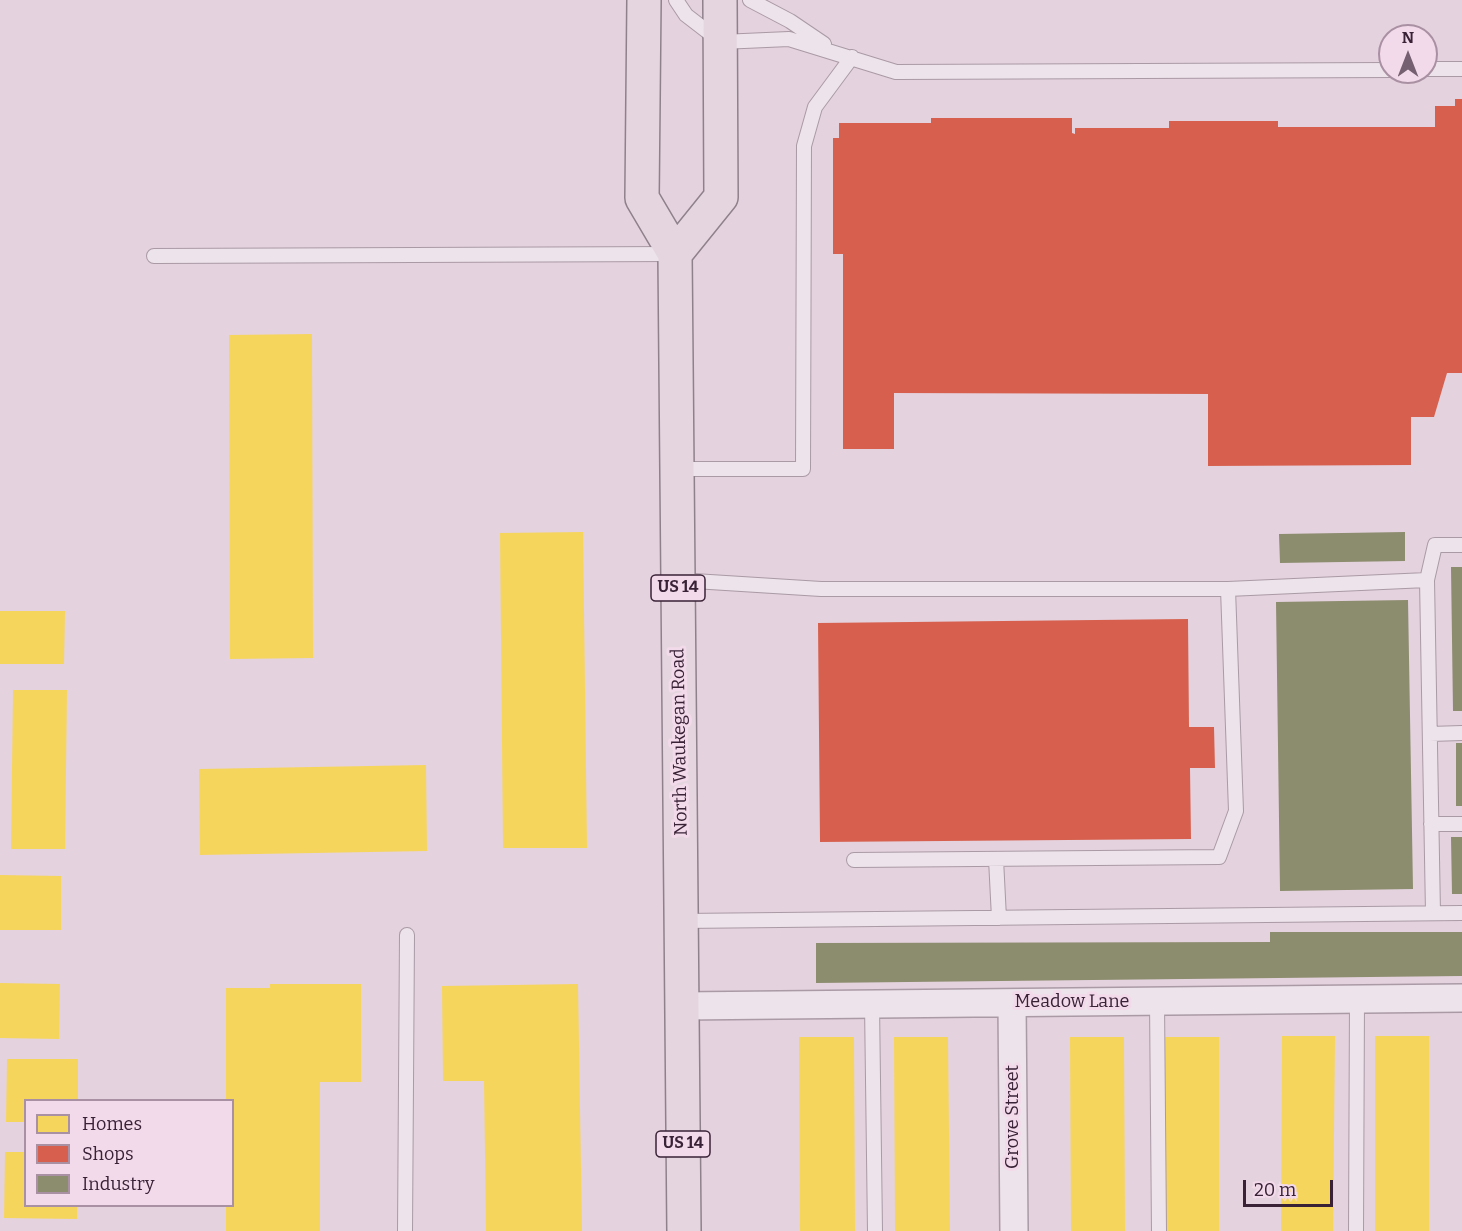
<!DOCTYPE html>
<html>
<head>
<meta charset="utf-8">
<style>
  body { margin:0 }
  #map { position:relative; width:1462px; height:1231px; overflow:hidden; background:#e4d2de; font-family:Bitter,serif }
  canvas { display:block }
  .legend { position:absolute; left:24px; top:1099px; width:210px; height:108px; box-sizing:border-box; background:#f3daea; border:2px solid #a990a2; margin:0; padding:8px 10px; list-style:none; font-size:18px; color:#392236 }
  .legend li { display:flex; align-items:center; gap:12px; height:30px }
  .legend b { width:30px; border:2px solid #a990a2 }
  .north { position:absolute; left:1378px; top:24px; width:60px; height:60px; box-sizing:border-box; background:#f3daea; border:2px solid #a990a2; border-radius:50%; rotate:0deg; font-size:16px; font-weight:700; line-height:24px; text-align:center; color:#392236 }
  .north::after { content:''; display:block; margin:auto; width:21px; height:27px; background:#756071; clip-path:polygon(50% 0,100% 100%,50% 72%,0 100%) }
  .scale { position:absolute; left:1243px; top:1180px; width:90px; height:27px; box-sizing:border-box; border:3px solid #392236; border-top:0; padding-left:8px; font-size:18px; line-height:21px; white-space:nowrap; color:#392236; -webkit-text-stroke:4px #f3daea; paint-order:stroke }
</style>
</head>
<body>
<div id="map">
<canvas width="1462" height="1231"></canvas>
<ul class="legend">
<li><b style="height:16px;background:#f6d55c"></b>Homes</li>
<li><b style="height:16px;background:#d6604d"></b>Shops</li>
<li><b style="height:16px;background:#8c8c6e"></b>Industry</li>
</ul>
<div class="north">N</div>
<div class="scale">20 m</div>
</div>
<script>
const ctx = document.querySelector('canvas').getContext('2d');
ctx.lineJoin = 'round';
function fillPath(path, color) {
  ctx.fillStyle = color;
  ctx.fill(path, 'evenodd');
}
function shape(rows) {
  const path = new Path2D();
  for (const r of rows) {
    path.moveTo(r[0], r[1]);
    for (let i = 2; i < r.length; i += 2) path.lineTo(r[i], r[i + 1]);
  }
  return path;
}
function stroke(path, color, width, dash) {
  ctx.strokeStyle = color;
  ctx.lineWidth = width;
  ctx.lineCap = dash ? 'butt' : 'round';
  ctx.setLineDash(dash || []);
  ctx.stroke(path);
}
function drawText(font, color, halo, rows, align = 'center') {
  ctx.font = font + ' Bitter,serif';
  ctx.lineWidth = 6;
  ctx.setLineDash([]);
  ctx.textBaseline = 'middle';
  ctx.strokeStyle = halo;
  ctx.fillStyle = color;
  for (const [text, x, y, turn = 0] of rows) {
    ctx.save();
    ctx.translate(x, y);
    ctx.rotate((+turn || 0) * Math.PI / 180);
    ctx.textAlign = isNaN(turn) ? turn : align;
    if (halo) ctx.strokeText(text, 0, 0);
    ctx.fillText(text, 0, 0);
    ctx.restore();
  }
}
const homes = shape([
  [312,334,313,658,230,659,229,335],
  [583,532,587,848,503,848,500,533],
  [0,611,65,611,64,664,0,664],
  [13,690,67,690,65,849,11,849],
  [426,765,427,851,200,855,199,769],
  [0,875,61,876,61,930,0,930],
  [0,983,60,984,59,1039,0,1038],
  [270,984,361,984,361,1082,320,1082,320,1231,226,1231,226,1206,232,1206,232,1100,226,1100,226,988,270,988],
  [578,984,582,1231,486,1231,484,1081,443,1081,442,986],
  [1282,1036,1335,1036,1333,1231,1281,1231],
  [1375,1036,1429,1036,1429,1231,1375,1231],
  [799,1037,854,1037,855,1231,800,1231],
  [894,1037,948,1037,950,1231,895,1231],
  [1070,1037,1124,1037,1125,1231,1071,1231],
  [1165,1037,1219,1037,1219,1231,1165,1231],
  [7,1059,78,1059,78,1100,26,1100,26,1122,6,1122],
  [5,1152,26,1152,26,1206,77,1206,77,1219,4,1218]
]);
const shops = shape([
  [1455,99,1462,99,1462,373,1447,373,1434,417,1411,417,1411,465,1208,466,1208,394,894,393,894,449,843,449,843,254,833,254,833,138,839,138,839,123,931,123,931,118,1072,118,1072,133,1075,134,1075,128,1169,128,1169,121,1278,121,1278,127,1435,127,1435,106,1455,106],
  [1188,619,1189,727,1214,727,1215,768,1190,768,1191,839,820,842,818,623]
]);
const industry = shape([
  [1405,532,1405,561,1280,563,1279,534],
  [1451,567,1462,567,1462,711,1453,711],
  [1408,600,1413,889,1280,891,1276,602],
  [1456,743,1462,743,1462,806,1456,806],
  [1451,837,1462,837,1462,894,1452,894],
  [1270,932,1462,932,1462,976,816,983,816,943,1270,942]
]);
const service = shape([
  [676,0,686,15,721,42,789,39,896,72,1390,70],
  [750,0,790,21,824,44],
  [1426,69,1462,69],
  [154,256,674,254],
  [678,469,803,469,804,146,815,107,852,57],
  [678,580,821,589,1228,589,1236,811,1219,857,854,860],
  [1228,589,1427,580],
  [1430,734,1462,733],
  [1431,824,1462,824],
  [996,859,999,918],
  [1433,913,1427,580,1435,545,1462,545],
  [682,921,1462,913],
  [1157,1002,1159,1231],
  [872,1004,875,1231],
  [405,1231,407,935],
  [1356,1231,1357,1000]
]);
const minor = shape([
  [1012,1003,1014,1231],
  [682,1006,1462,998]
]);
const primary = shape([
  [644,0,642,198,675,254,684,1231],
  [675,254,721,197,720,0]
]);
const shields = [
  [678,588,54],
  [683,1144,54]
];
const shieldNames = [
  ["US 14",678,588],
  ["US 14",683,1144]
];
const streetNames = [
  ["North Waukegan Road",680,742,-91],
  ["Meadow Lane",1072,1002],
  ["Grove Street",1013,1117,-90]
];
fillPath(homes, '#f6d55c');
fillPath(shops, '#d6604d');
fillPath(industry, '#8c8c6e');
stroke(service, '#aa9aa6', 16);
stroke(minor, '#aa9aa6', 30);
stroke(primary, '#8f818c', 36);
stroke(service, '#ede3ea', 14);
stroke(minor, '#ede3ea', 27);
stroke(primary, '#e4d5df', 33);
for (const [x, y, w] of shields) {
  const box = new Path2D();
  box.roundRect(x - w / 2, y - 13, w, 26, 4.5);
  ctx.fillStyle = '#f3daea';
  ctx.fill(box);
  stroke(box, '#392236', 1.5);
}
drawText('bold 16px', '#392236', null, shieldNames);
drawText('18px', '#392236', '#f3daea', streetNames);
</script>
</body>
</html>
